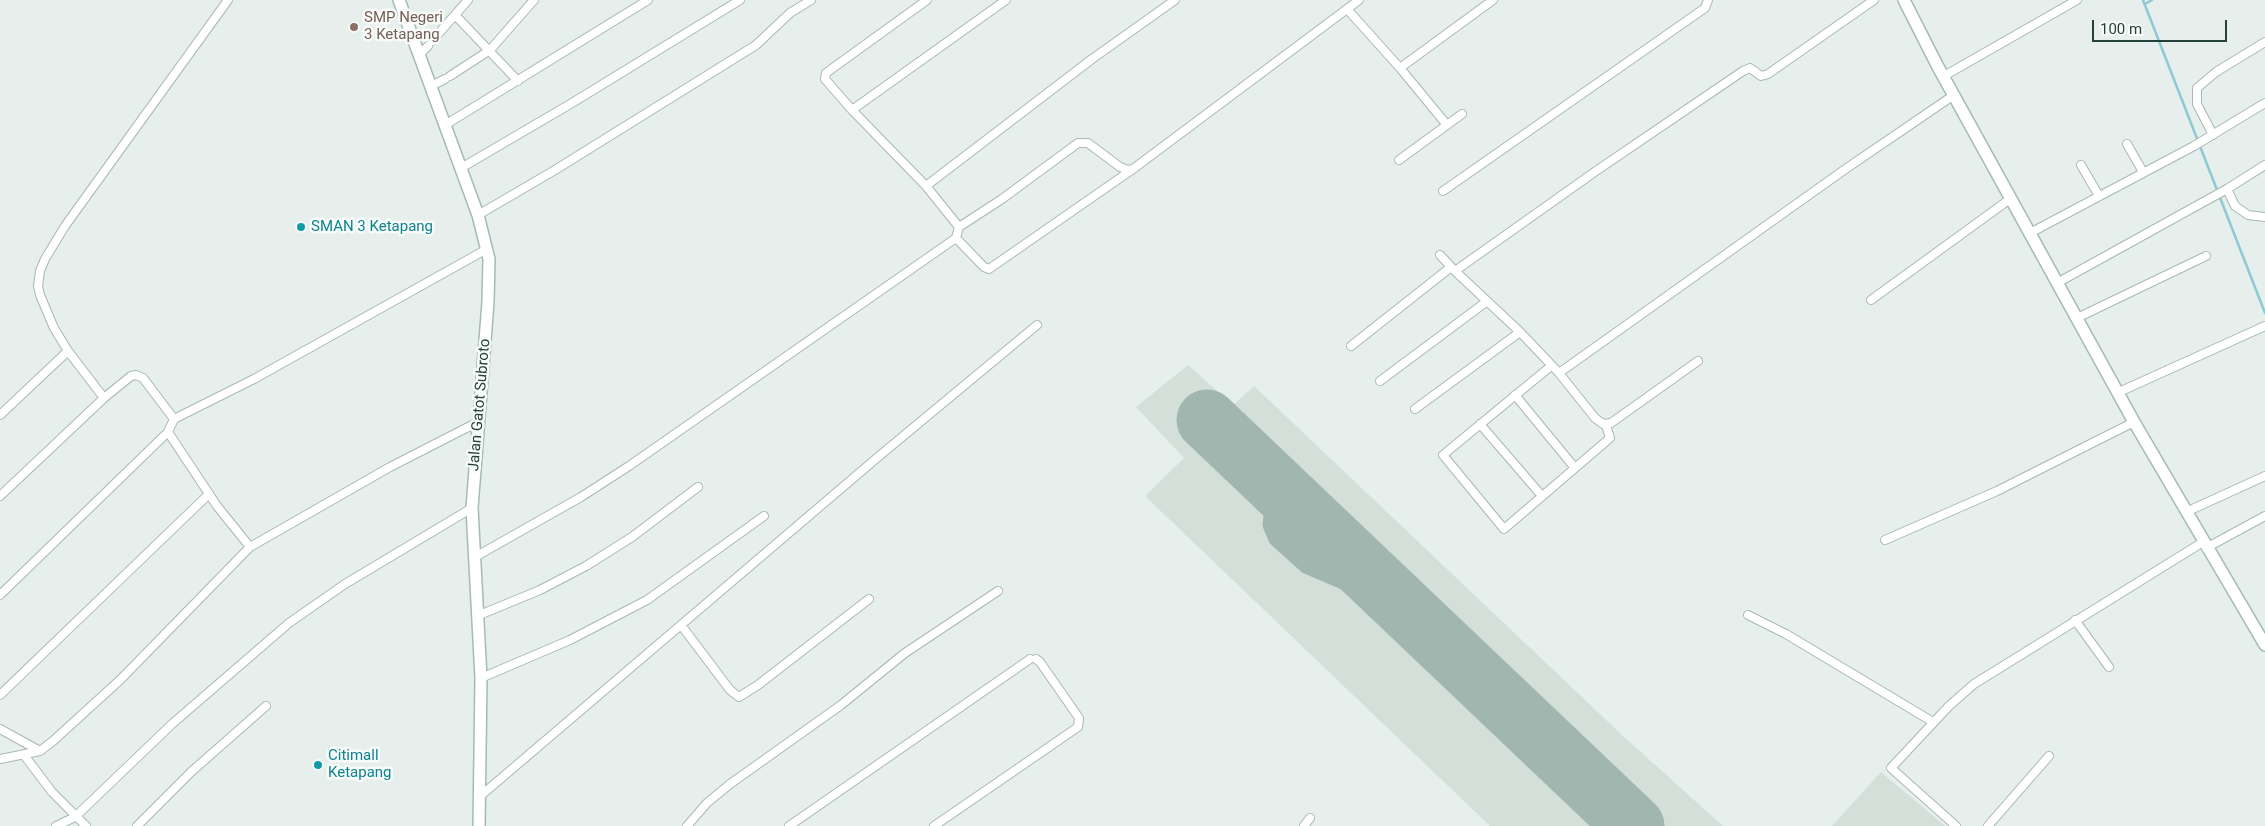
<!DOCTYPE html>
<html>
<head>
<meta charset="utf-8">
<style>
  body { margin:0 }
  #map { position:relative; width:2265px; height:826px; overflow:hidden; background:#e6efeb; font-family:Roboto,sans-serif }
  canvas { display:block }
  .scale { position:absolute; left:2092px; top:20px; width:135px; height:22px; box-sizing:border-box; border:2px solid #24423a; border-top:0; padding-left:6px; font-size:15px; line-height:18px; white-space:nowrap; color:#24423a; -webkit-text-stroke:4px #f7fbf9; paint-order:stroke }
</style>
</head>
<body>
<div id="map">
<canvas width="2265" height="826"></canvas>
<div class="scale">100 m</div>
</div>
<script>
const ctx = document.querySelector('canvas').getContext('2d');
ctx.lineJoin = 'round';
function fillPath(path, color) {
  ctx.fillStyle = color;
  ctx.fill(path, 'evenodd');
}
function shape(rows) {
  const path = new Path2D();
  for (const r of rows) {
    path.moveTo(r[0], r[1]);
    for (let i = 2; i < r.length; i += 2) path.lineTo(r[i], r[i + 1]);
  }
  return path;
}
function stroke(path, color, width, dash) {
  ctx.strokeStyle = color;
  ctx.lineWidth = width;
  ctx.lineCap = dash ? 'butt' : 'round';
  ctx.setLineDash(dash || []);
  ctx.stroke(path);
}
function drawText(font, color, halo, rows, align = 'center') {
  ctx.font = font + ' Roboto,sans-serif';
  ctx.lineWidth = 5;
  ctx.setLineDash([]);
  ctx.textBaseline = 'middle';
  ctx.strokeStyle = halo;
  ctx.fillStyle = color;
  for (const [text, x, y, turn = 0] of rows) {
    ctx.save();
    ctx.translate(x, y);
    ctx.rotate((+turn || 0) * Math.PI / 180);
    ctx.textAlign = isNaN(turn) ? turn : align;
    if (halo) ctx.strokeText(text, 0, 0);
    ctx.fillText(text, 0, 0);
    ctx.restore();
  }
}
const built = shape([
  [1188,365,1233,405,1254,386,1623,736,1723,826,1490,826,1145,496,1184,458,1136,407],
  [1881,772,1906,793,1945,826,1832,826]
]);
const stream = shape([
  [2143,0,2265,313],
  [2145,4,2152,0]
]);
const taxiway = shape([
  [1291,500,1276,517,1275,524,1280,536,1309,562,1365,586,1405,608]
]);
const runway = shape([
  [1207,420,1634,826]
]);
const street = shape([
  [927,0,826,73,825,79,852,110,1006,0],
  [1347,9,1400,68,1493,0],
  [455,15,518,81],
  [432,41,468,0],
  [419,55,428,46],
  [1400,68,1447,125],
  [450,76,490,50,534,0],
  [1944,76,2077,0],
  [431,86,445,79],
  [852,110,926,186,959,227],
  [445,125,648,0],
  [2213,135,2197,104,2197,88,2216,72,2265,42],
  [2127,144,2143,172],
  [1399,160,1462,114],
  [2081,165,2099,196],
  [461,168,572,103,740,0],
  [926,186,1092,59,1175,0],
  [2227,189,2235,206,2248,215,2265,217],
  [1443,191,1705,8,1708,0],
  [478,215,555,170,756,45,790,13,811,0],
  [2030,233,2194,146,2265,103],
  [956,238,984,267,989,269,1133,169,1359,0],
  [1440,255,1454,270],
  [2057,283,2227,189,2265,165],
  [1871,300,2010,199],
  [2077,318,2206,256],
  [1351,346,1451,267],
  [68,351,54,328,40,295,38,286,40,271,45,259,65,226,228,0],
  [1698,361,1611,423,1603,424,1595,418,1559,373,1520,332,1455,271,1596,171,1743,71,1750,68,1761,76,1768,74,1874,0],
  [1551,366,1443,455,1504,529,1610,438,1606,425],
  [1559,373,1844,170,1954,95],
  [1380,381,1486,302],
  [2119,392,2265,326],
  [1515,395,1575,468],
  [1415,409,1520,332],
  [0,415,68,351,104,398],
  [1480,424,1542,496],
  [168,432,217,506,250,547],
  [0,496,104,398,131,376,136,375,143,378,174,419],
  [2186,512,2265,476],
  [1885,540,1997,491,2134,422],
  [2206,548,2265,516],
  [475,557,581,497,629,466,956,238,959,227,1002,199,1078,143,1088,143,1120,167,1128,170,1133,169],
  [0,595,168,432,174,419,254,379,487,249],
  [1748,615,1786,634,1933,722],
  [477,616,540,590,586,566,632,537,698,487],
  [2075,620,2109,667],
  [681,625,730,690,739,697,758,685,869,599],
  [481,678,570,640,647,600,764,516],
  [0,695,209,494],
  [0,729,40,751],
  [24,755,52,792,86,826],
  [0,759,40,751,53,741,120,680,250,547,390,467,478,422],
  [478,798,878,457,1037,325],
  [56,826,75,817,172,724,289,623,345,584,472,508],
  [137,826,191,772,266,706],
  [687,826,707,803,730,784,841,705,905,653,998,591],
  [789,826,1030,659],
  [934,826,1078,727,1079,718,1040,662,1036,659],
  [1304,826,1310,818],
  [1956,826,1891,768,1949,706,1974,684,2203,542],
  [1988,826,2049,756]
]);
const secondary = shape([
  [399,0,478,215,489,259,488,302,472,508,481,678,479,826],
  [1904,0,1937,65,2134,422,2265,645]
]);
const markers = [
  [354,27,5,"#8d6e63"],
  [301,227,5,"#0f9aa8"],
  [318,765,5,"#0f9aa8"]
];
const educationNames = [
  ["SMP Negeri",364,18],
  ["3 Ketapang",364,35]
];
const cultureNames = [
  ["SMAN 3 Ketapang",311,227],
  ["Citimall",328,756],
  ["Ketapang",328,773]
];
const streetNames = [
  ["Jalan Gatot Subroto",480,405,-85]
];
fillPath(built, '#d4dfda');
stroke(stream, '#8ec9d4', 2.5);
stroke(taxiway, '#a2b6b0', 25);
stroke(runway, '#a2b6b0', 61);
stroke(street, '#a8b8b2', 10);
stroke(secondary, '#a4bbb3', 14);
stroke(street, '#fff', 8);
stroke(secondary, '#fff', 11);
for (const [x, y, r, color] of markers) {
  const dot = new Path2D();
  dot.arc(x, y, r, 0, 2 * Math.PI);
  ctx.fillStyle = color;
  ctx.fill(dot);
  stroke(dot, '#f7fbf9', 2);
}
drawText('15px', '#785e54', '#f7fbf9', educationNames, 'left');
drawText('15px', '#0d838f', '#f7fbf9', cultureNames, 'left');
drawText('15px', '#24423a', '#f7fbf9', streetNames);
</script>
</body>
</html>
